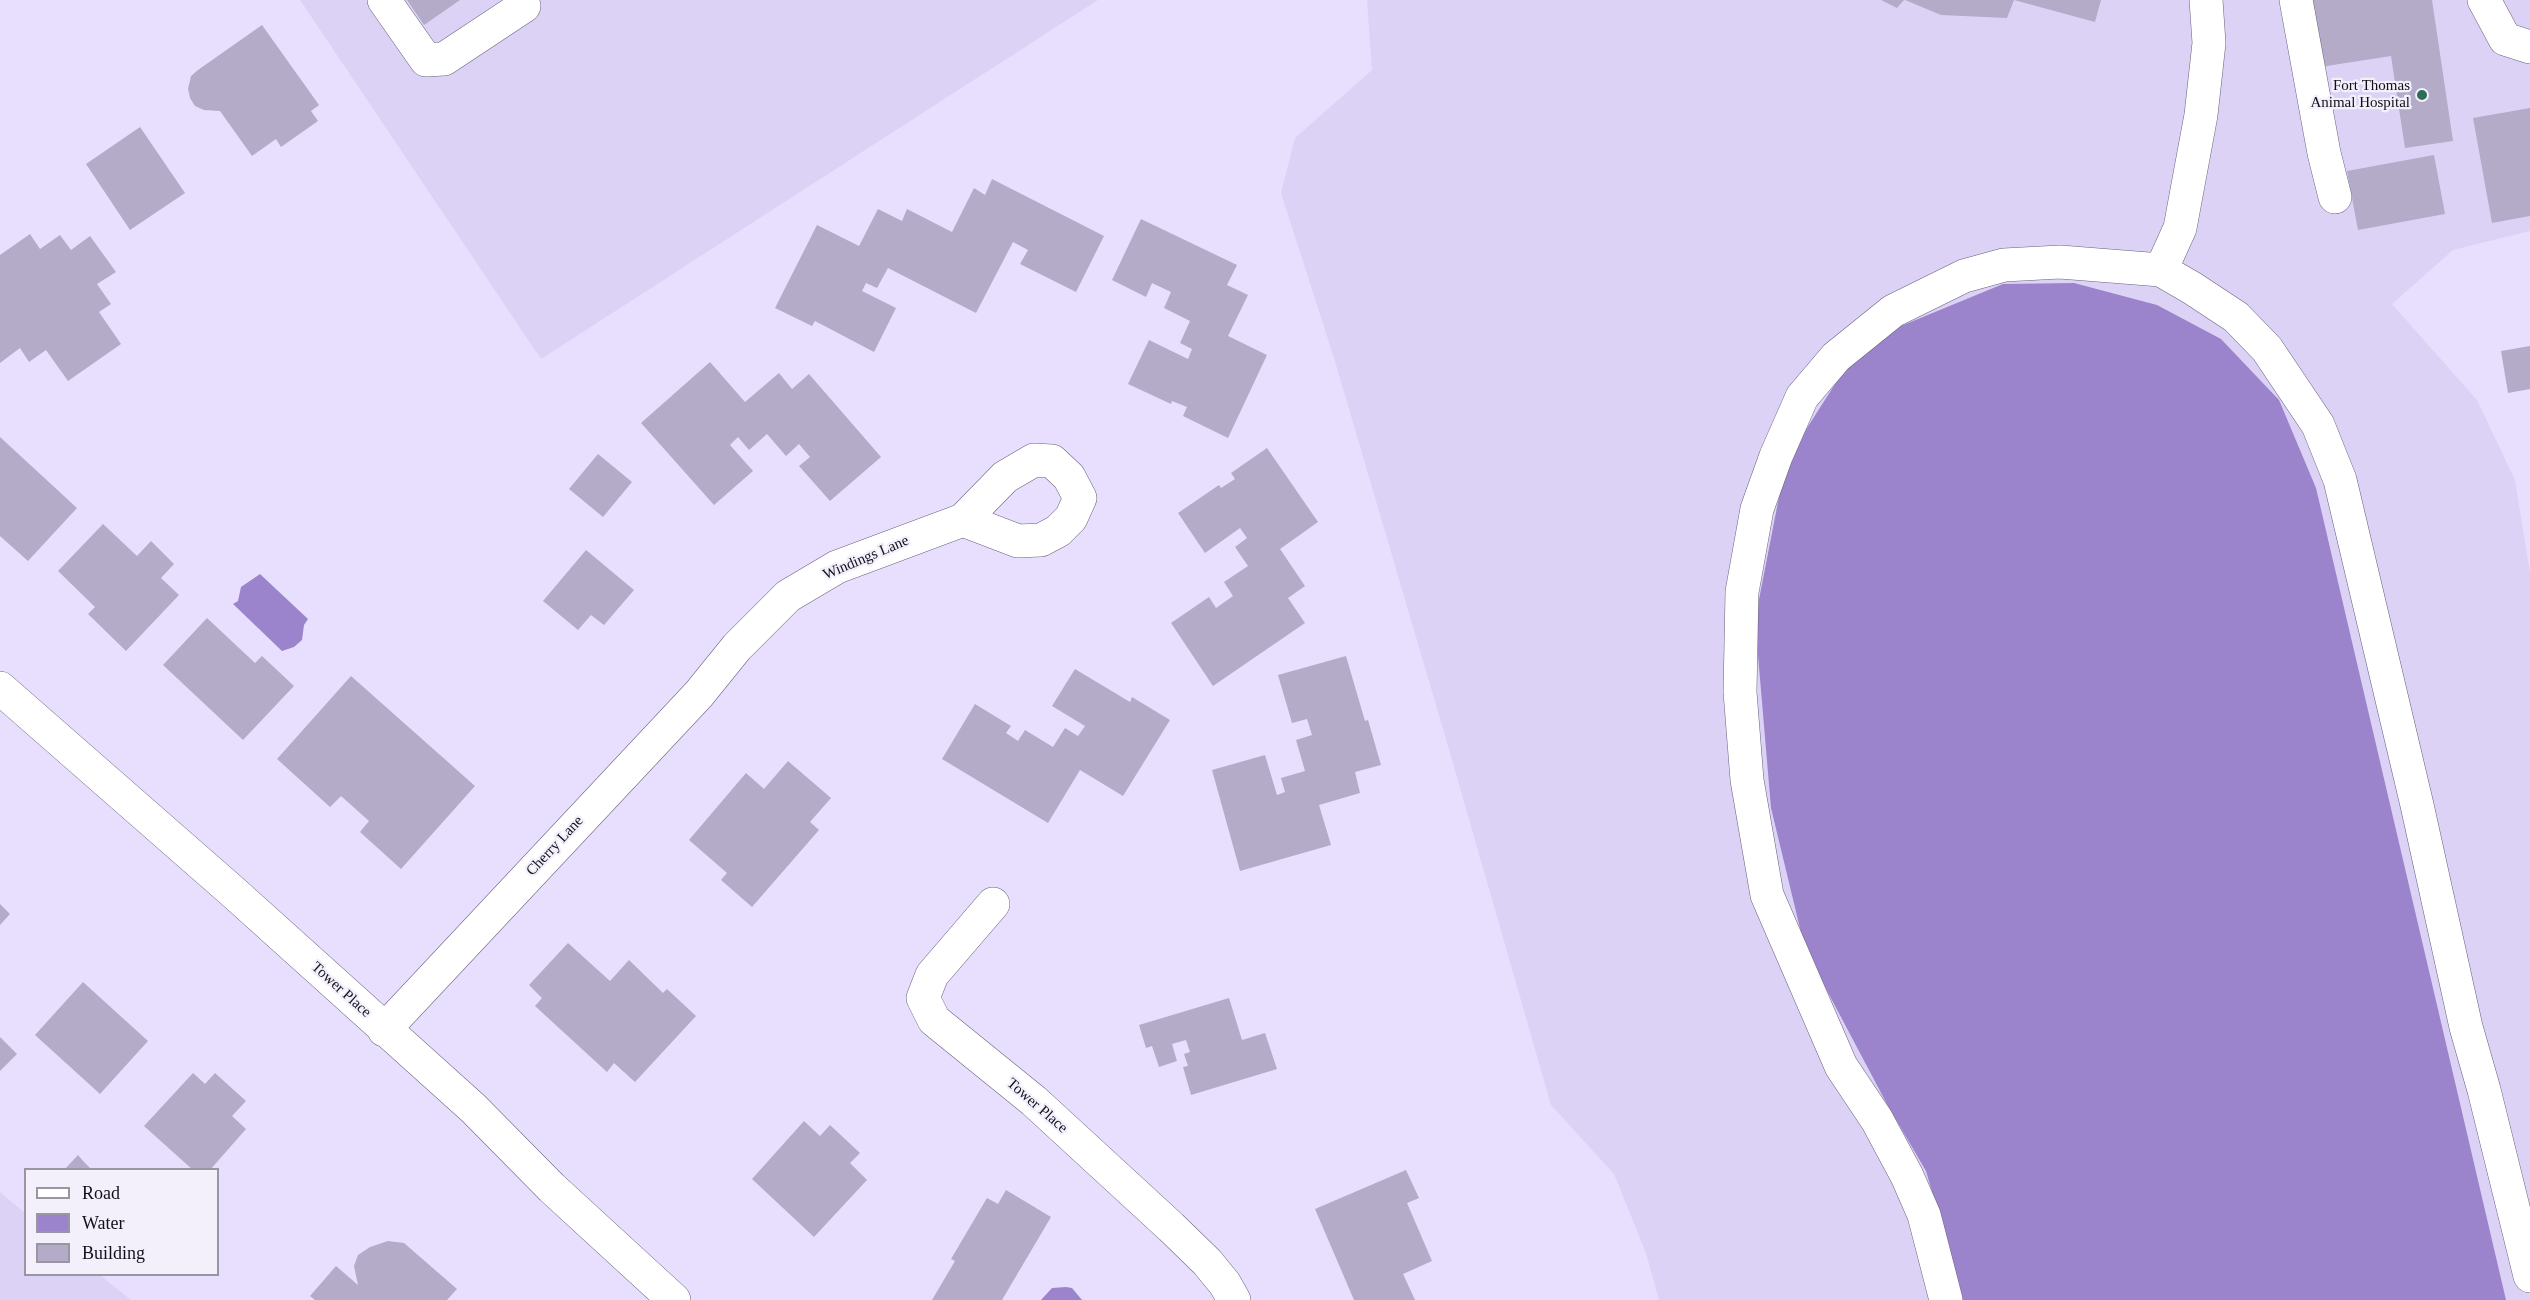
<!DOCTYPE html>
<html>
<head>
<meta charset="utf-8">
<style>
  body { margin:0 }
  #map { position:relative; width:2530px; height:1300px; overflow:hidden; background:#e8dffe; font-family:Georgia,serif }
  canvas { display:block }
  .legend { position:absolute; left:24px; top:1168px; width:195px; height:108px; box-sizing:border-box; background:#f3f0fc; border:2px solid #9996a1; margin:0; padding:8px 10px; list-style:none; font-size:18px; color:#120f19 }
  .legend li { display:flex; align-items:center; gap:12px; height:30px }
  .legend b { width:30px; border:2px solid #9996a1 }
</style>
</head>
<body>
<div id="map">
<canvas width="2530" height="1300"></canvas>
<ul class="legend">
<li><b style="height:8px;background:#fff"></b>Road</li>
<li><b style="height:16px;background:#9b84cb"></b>Water</li>
<li><b style="height:16px;background:#b3abc8"></b>Building</li>
</ul>
</div>
<script>
const ctx = document.querySelector('canvas').getContext('2d');
ctx.lineJoin = 'round';
function fillPath(path, color) {
  ctx.fillStyle = color;
  ctx.fill(path, 'evenodd');
}
function shape(rows) {
  const path = new Path2D();
  for (const r of rows) {
    path.moveTo(r[0], r[1]);
    for (let i = 2; i < r.length; i += 2) path.lineTo(r[i], r[i + 1]);
  }
  return path;
}
function stroke(path, color, width, dash) {
  ctx.strokeStyle = color;
  ctx.lineWidth = width;
  ctx.lineCap = dash ? 'butt' : 'round';
  ctx.setLineDash(dash || []);
  ctx.stroke(path);
}
function drawText(font, color, halo, rows, align = 'center') {
  ctx.font = font + ' Georgia,serif';
  ctx.lineWidth = 4.5;
  ctx.setLineDash([]);
  ctx.textBaseline = 'middle';
  ctx.strokeStyle = halo;
  ctx.fillStyle = color;
  for (const [text, x, y, turn = 0] of rows) {
    ctx.save();
    ctx.translate(x, y);
    ctx.rotate((+turn || 0) * Math.PI / 180);
    ctx.textAlign = isNaN(turn) ? turn : align;
    if (halo) ctx.strokeText(text, 0, 0);
    ctx.fillText(text, 0, 0);
    ctx.restore();
  }
}
const built = shape([
  [300,0,1098,0,541,359],
  [1367,0,2530,0,2530,231,2453,250,2392,304,2477,400,2515,480,2530,573,2530,1300,1659,1300,1646,1253,1614,1174,1551,1105,1448,746,1334,358,1281,193,1295,138,1372,70],
  [0,1192,25,1213,26,1274,100,1275,131,1300,0,1300]
]);
const water = shape([
  [2074,283,2157,305,2221,339,2279,400,2316,488,2506,1300,1962,1300,1959,1284,1926,1171,1888,1106,1805,949,1771,808,1755,620,1786,461,1844,370,1901,326,2003,284],
  [260,574,308,619,304,625,302,640,294,647,282,651,233,604,238,601,241,587],
  [1066,1287,1072,1288,1082,1300,1041,1300,1052,1288]
]);
const building = shape([
  [407,0,460,0,424,25],
  [1881,0,1904,0,1897,8],
  [1905,0,2014,0,2007,18,1941,15],
  [2014,0,2101,0,2095,22],
  [2310,0,2432,0,2453,141,2405,148,2391,56,2320,67],
  [262,25,319,105,311,111,318,121,281,147,276,139,252,156,220,111,204,110,195,106,190,98,188,89,191,76,198,70],
  [2530,108,2530,216,2492,223,2473,118],
  [140,127,185,193,130,230,86,164],
  [2434,155,2445,214,2358,230,2347,171],
  [992,179,1104,236,1076,292,1020,264,1028,250,1013,242,976,313,888,268,877,288,866,283,862,291,896,308,874,352,815,321,812,326,775,308,817,225,859,246,878,209,902,221,907,209,952,232,974,188,985,195],
  [1141,219,1237,265,1227,285,1248,295,1228,336,1267,355,1228,438,1183,416,1187,407,1172,401,1171,404,1128,384,1149,340,1188,359,1192,349,1180,343,1190,321,1164,308,1171,292,1152,283,1146,297,1112,280],
  [30,234,40,249,60,235,71,250,90,236,116,272,97,284,111,304,99,312,121,344,68,381,46,350,29,362,20,348,0,363,0,255],
  [2530,346,2530,389,2508,393,2501,351],
  [710,362,745,402,779,373,792,389,809,374,881,457,830,501,799,466,810,457,799,444,786,456,767,434,749,450,738,437,730,445,753,471,714,505,641,423],
  [0,437,77,508,28,561,0,536],
  [1267,448,1318,522,1280,549,1305,586,1288,598,1305,623,1213,686,1171,623,1209,597,1216,608,1233,596,1224,582,1248,566,1235,547,1247,538,1240,528,1205,553,1178,513,1219,485,1221,488,1235,479,1231,473],
  [598,454,632,482,603,517,569,489],
  [103,524,137,556,151,541,174,564,161,578,179,595,126,651,88,614,95,607,58,571],
  [586,550,634,590,604,625,591,615,578,630,543,601],
  [207,618,255,663,262,656,294,686,243,740,163,665],
  [1346,656,1365,721,1368,720,1381,765,1355,772,1360,793,1319,805,1331,845,1240,871,1212,770,1265,755,1277,795,1285,792,1281,778,1305,771,1296,740,1312,735,1307,719,1292,723,1278,675],
  [1075,669,1130,702,1132,697,1170,720,1123,796,1080,770,1048,823,942,759,975,704,1011,726,1006,733,1018,741,1025,730,1053,747,1065,728,1078,736,1085,726,1052,706],
  [351,676,475,786,401,869,360,832,369,821,341,796,330,807,277,759],
  [788,761,831,798,810,822,819,830,752,907,721,880,727,873,689,840,746,773,764,789],
  [0,904,10,914,0,925],
  [568,943,610,981,629,960,663,993,667,989,696,1016,635,1082,614,1063,607,1072,535,1006,542,998,529,985],
  [83,982,148,1041,100,1094,35,1035],
  [1229,998,1242,1040,1265,1033,1277,1069,1191,1095,1183,1067,1188,1066,1184,1054,1190,1052,1186,1040,1172,1044,1177,1061,1159,1067,1152,1046,1146,1048,1139,1025],
  [0,1037,17,1054,0,1071],
  [193,1073,205,1084,215,1073,246,1101,232,1116,246,1129,210,1170,193,1170,144,1126],
  [804,1121,820,1136,830,1125,860,1153,850,1163,867,1180,814,1237,752,1179],
  [78,1155,84,1162,92,1170,64,1170],
  [1406,1170,1419,1198,1407,1203,1432,1261,1403,1274,1415,1300,1354,1300,1315,1209],
  [1006,1190,1051,1217,1002,1300,932,1300,955,1261,951,1259,987,1198,998,1204],
  [388,1241,404,1243,457,1289,447,1300,315,1300,310,1296,336,1266,358,1285,354,1266,358,1255,370,1247]
]);
const minor = shape([
  [384,0,426,60,444,59,524,6],
  [2296,0,2324,153,2335,197],
  [2484,0,2505,39,2530,47],
  [2161,270,2180,228,2201,115,2209,43,2206,0],
  [0,688,232,891,473,1108,552,1188,674,1300],
  [993,904,932,975,923,998,934,1020,1034,1101,1171,1227,1207,1262,1225,1284,1234,1300],
  [384,1030,699,694,737,647,788,596,837,567,963,520,1018,541,1041,540,1058,531,1071,518,1080,498,1069,477,1052,461,1034,460,1005,477,963,520],
  [1946,1300,1924,1215,1907,1176,1877,1120,1841,1066,1767,895,1747,780,1740,692,1742,592,1757,509,1776,456,1802,397,1836,357,1893,311,1964,276,2004,265,2060,262,2161,270,2192,288,2236,317,2267,349,2318,425,2340,480,2417,805,2466,1027,2484,1090,2530,1276]
]);
const markers = [
  [2422,95,6,"#306d59"]
];
const poiNames = [
  ["Fort Thomas",2410,86],
  ["Animal Hospital",2410,103]
];
const streetNames = [
  ["Windings Lane",866,558,-23],
  ["Cherry Lane",555,846,-47],
  ["Tower Place",341,990,42],
  ["Tower Place",1037,1106,41]
];
fillPath(built, '#dcd2f6');
fillPath(water, '#9b84cb');
fillPath(building, '#b3abc8');
stroke(minor, '#69627c', 34);
stroke(minor, '#fff', 33);
for (const [x, y, r, color] of markers) {
  const dot = new Path2D();
  dot.arc(x, y, r, 0, 2 * Math.PI);
  ctx.fillStyle = color;
  ctx.fill(dot);
  stroke(dot, '#f3f0fc', 2);
}
drawText('15px', '#120f19', '#f3f0fc', poiNames, 'right');
drawText('15px', '#120f19', '#f3f0fc', streetNames);
</script>
</body>
</html>
